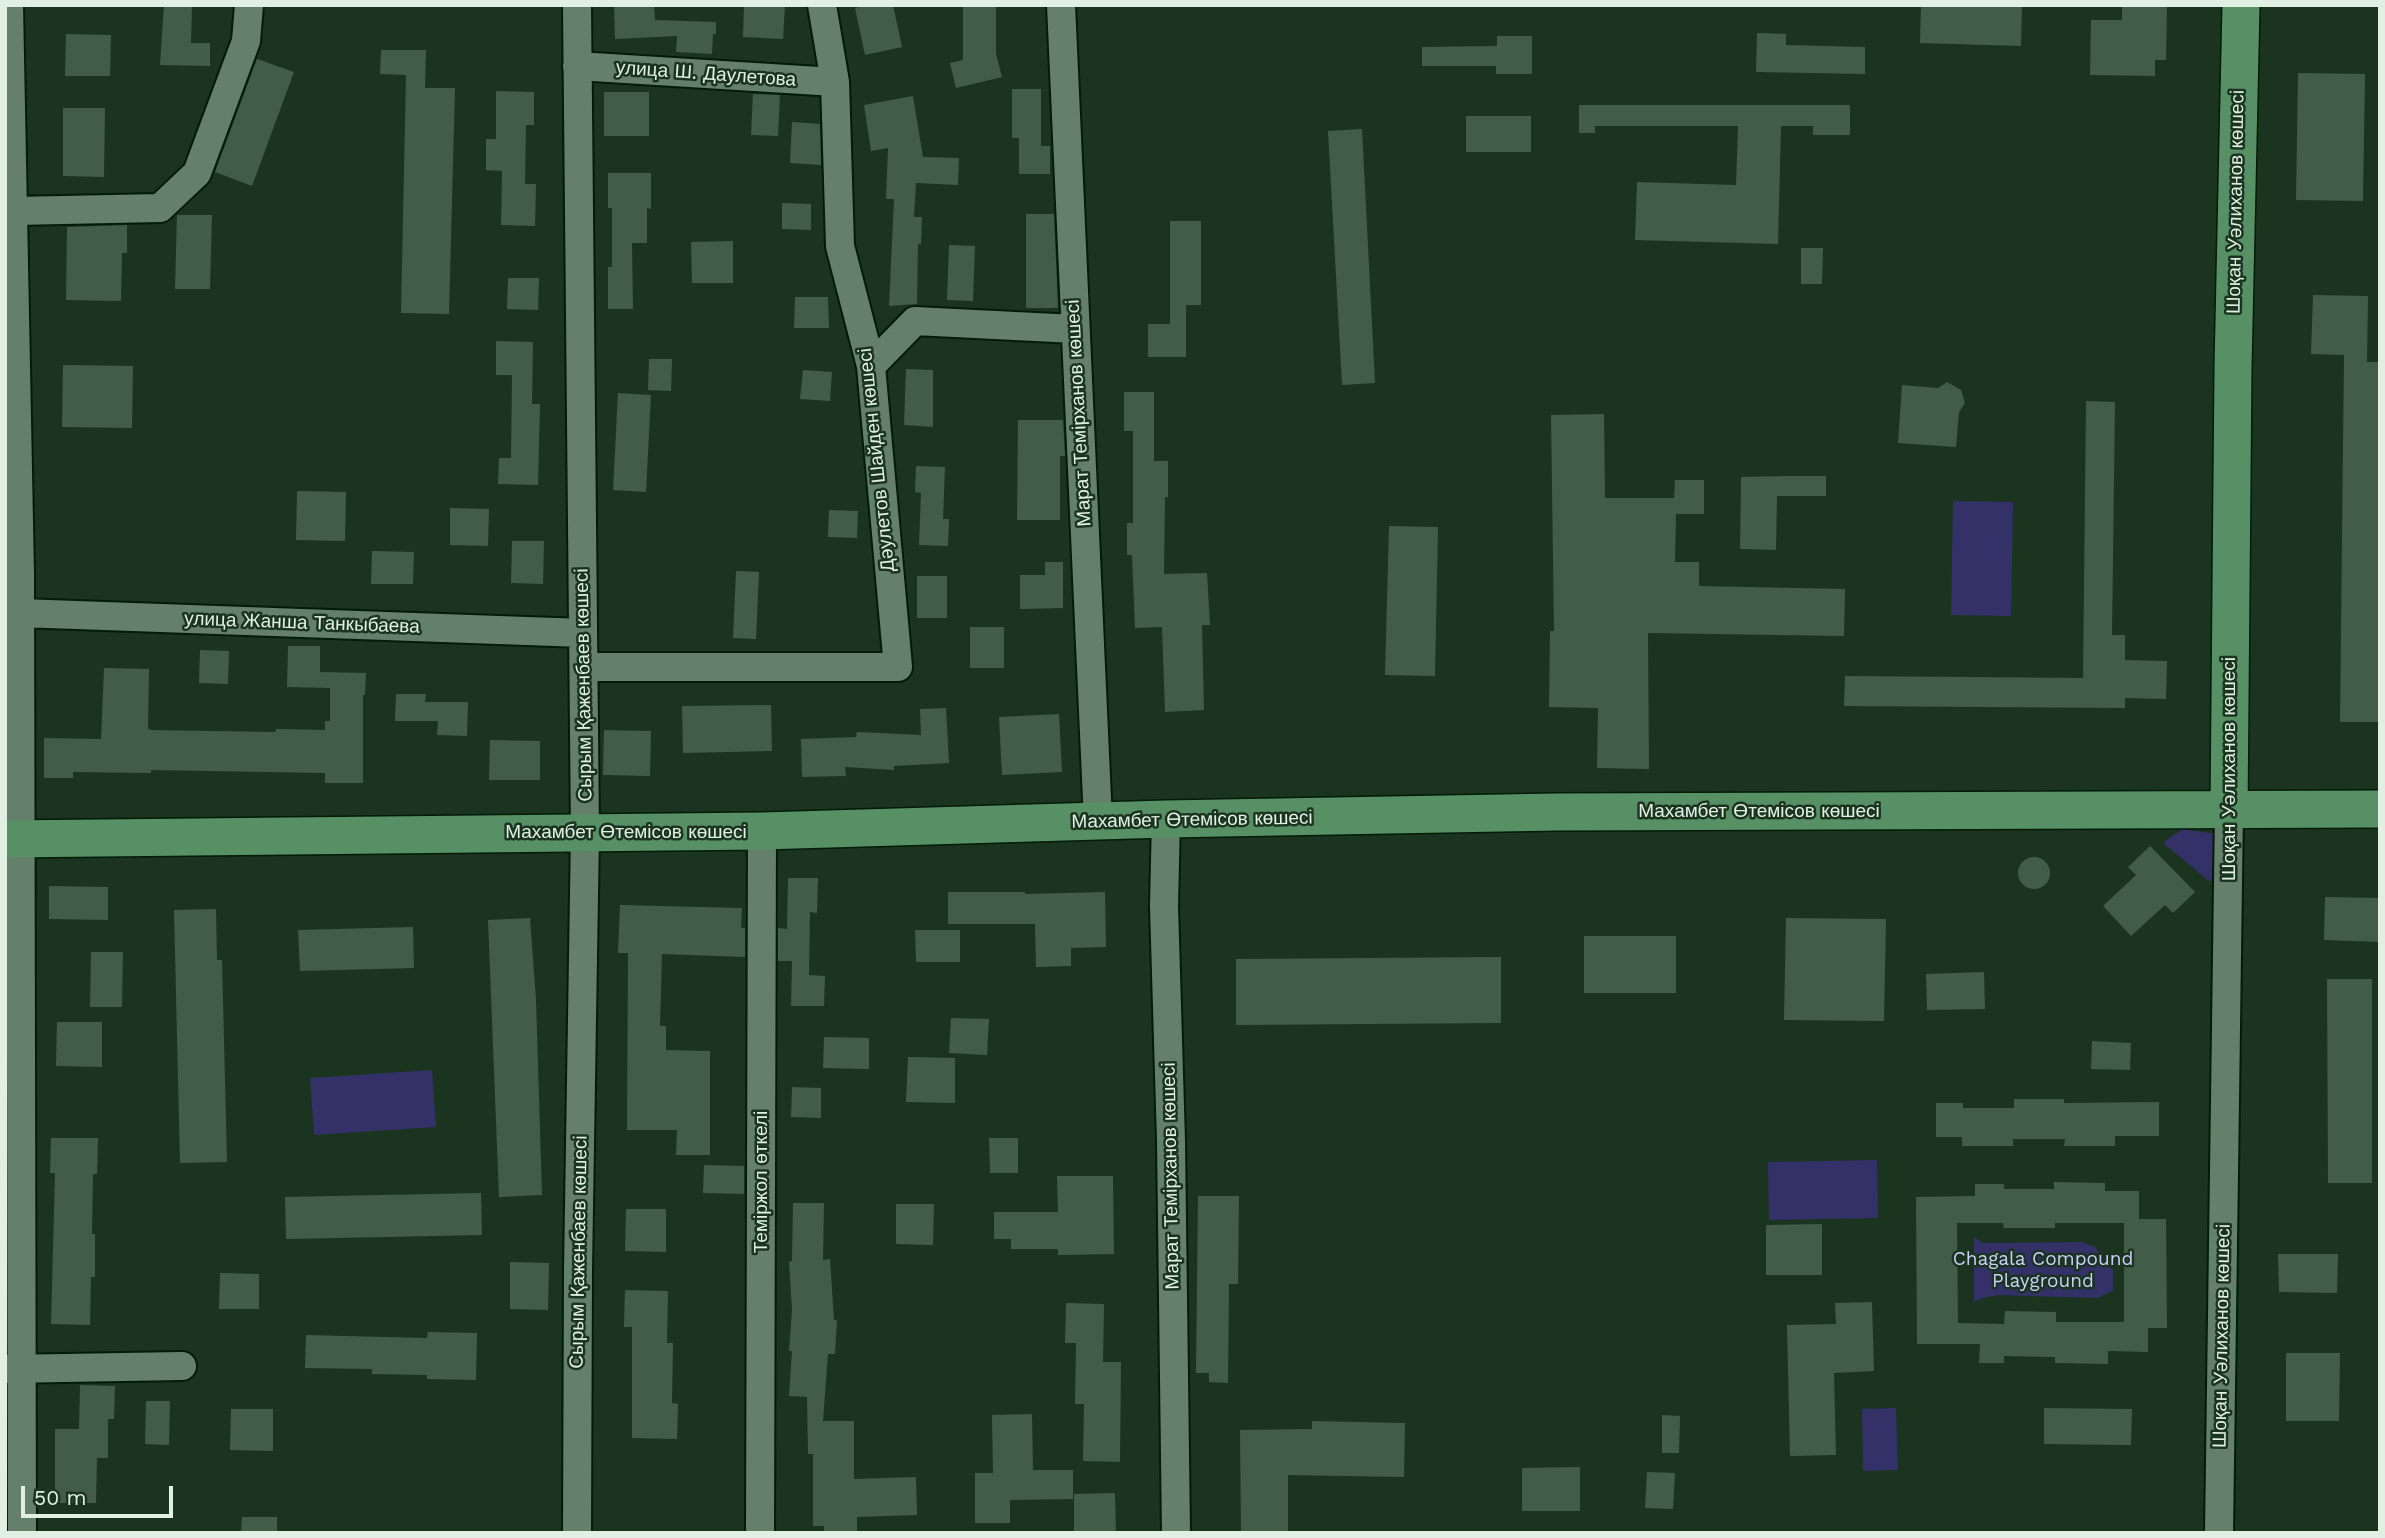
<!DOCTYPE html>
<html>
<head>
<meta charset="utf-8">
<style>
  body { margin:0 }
  #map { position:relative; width:2385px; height:1538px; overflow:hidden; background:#1a3420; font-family:"Work Sans",sans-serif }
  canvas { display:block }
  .frame { position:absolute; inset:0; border:7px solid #e1f0e3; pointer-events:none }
  .scale { position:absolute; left:21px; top:1486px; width:152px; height:32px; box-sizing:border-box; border:4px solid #e1f0e3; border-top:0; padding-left:9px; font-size:21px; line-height:24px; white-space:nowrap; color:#e1f0e3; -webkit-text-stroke:5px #1a3420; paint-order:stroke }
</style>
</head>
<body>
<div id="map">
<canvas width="2385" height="1538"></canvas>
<div class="frame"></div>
<div class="scale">50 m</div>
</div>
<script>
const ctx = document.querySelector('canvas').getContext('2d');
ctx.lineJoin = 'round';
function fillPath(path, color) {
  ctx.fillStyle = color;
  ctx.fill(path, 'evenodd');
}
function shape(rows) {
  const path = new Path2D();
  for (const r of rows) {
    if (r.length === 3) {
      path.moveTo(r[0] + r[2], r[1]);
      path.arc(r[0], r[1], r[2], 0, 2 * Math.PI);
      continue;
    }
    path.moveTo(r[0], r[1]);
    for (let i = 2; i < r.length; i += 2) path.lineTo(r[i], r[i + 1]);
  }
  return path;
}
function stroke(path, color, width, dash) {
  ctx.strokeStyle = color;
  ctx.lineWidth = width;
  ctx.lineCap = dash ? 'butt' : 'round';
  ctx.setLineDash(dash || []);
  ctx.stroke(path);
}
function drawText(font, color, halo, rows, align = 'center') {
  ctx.font = font + ' "Work Sans",sans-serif';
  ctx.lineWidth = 5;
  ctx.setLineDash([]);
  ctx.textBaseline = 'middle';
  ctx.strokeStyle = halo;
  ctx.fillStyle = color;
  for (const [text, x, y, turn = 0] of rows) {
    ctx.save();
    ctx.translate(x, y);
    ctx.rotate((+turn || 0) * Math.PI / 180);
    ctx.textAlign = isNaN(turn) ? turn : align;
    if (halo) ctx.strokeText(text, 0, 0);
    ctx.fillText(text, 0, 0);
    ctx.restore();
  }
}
const green = shape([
  [1953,501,2013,502,2011,616,1951,615],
  [2182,829,2216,834,2218,880,2209,881,2163,843],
  [432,1070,436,1127,314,1135,310,1078],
  [1877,1160,1878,1218,1769,1220,1768,1162],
  [1974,1237,1983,1243,2082,1242,2095,1247,2113,1271,2113,1291,2097,1298,1998,1295,1983,1298,1974,1302],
  [1896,1408,1898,1470,1863,1471,1862,1409]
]);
const building = shape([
  [164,5,192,5,191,43,210,43,210,66,160,65],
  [614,5,654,5,655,20,716,22,716,34,713,34,712,54,676,52,677,36,615,39],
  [744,5,785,5,783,39,743,37],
  [869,5,893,5,902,47,865,55,855,8],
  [1921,5,2022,5,2021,46,1920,43],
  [2122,5,2167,5,2166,60,2155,60,2155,76,2090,75,2091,20,2122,20],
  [963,6,996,6,996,54,1002,77,956,88,950,63,963,60],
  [1757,33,1786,34,1786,45,1865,47,1865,74,1756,72],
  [66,34,111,35,110,76,65,76],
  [1497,36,1532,36,1532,74,1496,74,1496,66,1422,66,1422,47,1497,46],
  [381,50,426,50,425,88,455,88,449,314,401,313,406,75,380,74],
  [257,59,294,72,252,186,215,172],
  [2298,73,2365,74,2363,201,2296,200],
  [1012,89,1041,89,1041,146,1050,146,1050,174,1019,174,1019,138,1012,138],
  [496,91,534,92,534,125,526,125,525,184,536,184,535,226,501,225,502,171,486,170,486,139,496,139],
  [604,92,649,92,649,136,604,136],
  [753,94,780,95,778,136,751,135],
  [913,96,923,157,959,158,958,185,916,183,914,217,922,217,921,244,918,244,917,304,889,306,894,199,886,199,888,148,871,151,864,105],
  [1579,105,1850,105,1850,135,1813,135,1813,126,1781,126,1778,244,1635,240,1637,182,1736,185,1738,126,1595,126,1595,133,1579,133],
  [63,108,105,108,104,177,63,176],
  [1466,116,1531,116,1531,152,1466,152],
  [792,122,820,124,821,165,790,163],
  [1362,129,1375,383,1342,385,1328,131],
  [608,173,651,173,651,209,647,208,647,243,632,243,633,309,608,309,608,267,612,267,612,208,608,208],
  [782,203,811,204,811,230,782,229],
  [1026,214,1054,214,1058,308,1026,308],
  [177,215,212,215,210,289,175,289],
  [1170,221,1201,221,1201,305,1186,305,1186,357,1148,357,1148,324,1170,324],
  [127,225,127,253,122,253,121,301,66,300,67,227],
  [733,241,733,283,692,283,691,242],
  [949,245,975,246,973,301,947,300],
  [1801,248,1823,248,1822,284,1801,284],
  [508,278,539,278,538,310,507,309],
  [2313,295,2368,296,2367,362,2380,362,2380,722,2340,722,2344,355,2311,354],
  [795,297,828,297,829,328,794,328],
  [496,341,533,342,532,404,540,404,538,485,498,484,499,458,511,458,512,375,496,375],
  [649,359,672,359,671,391,648,390],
  [63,365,133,366,132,428,62,427],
  [906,369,933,370,933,427,904,425],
  [803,370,832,372,830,401,800,399],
  [1947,382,1961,390,1965,403,1959,412,1956,447,1898,443,1902,385,1938,388],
  [1124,392,1154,392,1154,461,1168,461,1168,497,1165,497,1164,574,1207,573,1210,625,1202,625,1204,710,1165,712,1162,627,1135,628,1132,555,1127,555,1127,523,1133,523,1133,431,1124,431],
  [618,393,651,395,646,492,613,490],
  [2086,401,2115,402,2112,635,2125,635,2125,660,2167,661,2166,699,2125,698,2125,708,1844,706,1845,676,2083,678],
  [1604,414,1605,498,1674,498,1675,480,1704,480,1704,514,1676,514,1675,562,1699,562,1699,586,1845,589,1844,636,1648,633,1649,769,1597,768,1598,708,1549,707,1550,631,1554,631,1551,415],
  [1018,420,1063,420,1065,456,1060,456,1060,520,1017,520],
  [916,466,945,467,943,519,949,519,948,546,919,545,921,493,915,492],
  [1788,476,1826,476,1826,496,1777,496,1776,550,1740,549,1741,477],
  [297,491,346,492,345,541,296,540],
  [450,508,489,509,488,546,450,545],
  [829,510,858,511,857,538,828,537],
  [1389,526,1438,527,1435,676,1385,675],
  [512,541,544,541,543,584,511,583],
  [372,551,414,552,413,584,371,584],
  [1045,562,1063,562,1063,608,1020,609,1020,575,1045,575],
  [736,571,759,572,756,639,733,638],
  [917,576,947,576,947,618,917,618],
  [970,627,1004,627,1004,668,970,668],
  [288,646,320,646,320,672,366,673,365,695,363,695,363,783,325,783,325,773,151,770,151,773,73,772,73,778,44,778,44,738,101,739,104,668,149,669,148,729,152,730,275,732,276,729,325,730,325,721,330,721,330,688,287,687],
  [200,650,229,651,228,684,199,683],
  [396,694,426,694,425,702,468,702,467,736,437,735,438,721,395,721],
  [771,705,772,751,683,753,682,706],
  [946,708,949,763,894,766,894,770,845,767,846,776,802,777,801,739,856,737,857,732,921,735,920,709],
  [1059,714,1062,772,1002,775,999,717],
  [604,730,651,731,650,776,603,775],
  [490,740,540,741,540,780,489,780],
  [2150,846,2195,892,2173,913,2165,905,2131,936,2103,906,2136,875,2128,867],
  [2034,873,16],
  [788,878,818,878,817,913,810,912,809,975,825,976,824,1006,791,1006,792,961,778,961,778,928,787,929],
  [49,886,108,887,108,920,49,919],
  [948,892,1025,892,1025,894,1105,892,1106,947,1071,948,1071,966,1036,967,1035,924,948,924],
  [2325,897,2380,898,2380,942,2324,940],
  [620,905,742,908,741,928,745,928,745,957,662,954,660,1026,666,1026,666,1050,710,1051,710,1155,676,1155,677,1130,627,1130,628,953,618,953],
  [216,909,217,960,222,960,227,1162,180,1163,174,910],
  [530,918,536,1000,542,1195,499,1197,488,920],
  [1786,918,1886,919,1884,1021,1784,1020],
  [413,927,414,968,300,971,298,930],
  [915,930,960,930,960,962,916,962],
  [1584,936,1676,936,1676,993,1584,993],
  [91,952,123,952,122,1007,90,1007],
  [1501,957,1501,1023,1236,1025,1236,959],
  [1984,972,1985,1009,1927,1010,1926,974],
  [2327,979,2372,979,2372,1183,2328,1183],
  [951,1018,989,1019,987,1055,949,1053],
  [57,1022,102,1022,102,1067,56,1066],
  [824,1037,869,1038,869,1069,823,1068],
  [2092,1041,2131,1043,2130,1070,2091,1069],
  [908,1057,955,1058,955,1103,906,1102],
  [792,1087,821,1088,821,1118,791,1117],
  [2014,1099,2064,1099,2064,1103,2159,1102,2159,1136,2115,1136,2115,1146,2064,1146,2065,1139,2013,1139,2013,1146,1962,1146,1962,1137,1936,1137,1936,1103,1963,1103,1963,1108,2014,1108],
  [51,1138,98,1138,97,1174,93,1174,92,1234,95,1234,95,1277,91,1277,90,1325,51,1324,55,1173,50,1173],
  [989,1138,1018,1138,1018,1173,990,1173],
  [704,1165,744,1166,744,1194,703,1193],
  [1057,1176,1113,1176,1114,1254,1058,1255,1058,1249,1011,1249,1011,1239,994,1239,994,1212,1058,1212],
  [2054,1182,2105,1183,2105,1191,2139,1191,2139,1219,2166,1219,2167,1328,2148,1328,2148,1352,2108,1351,2108,1364,2055,1363,2055,1357,2004,1356,2004,1363,1979,1363,1980,1344,1917,1344,1916,1197,1975,1196,1975,1184,2004,1184,2004,1189,2054,1189],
  [1957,1223,2003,1223,2004,1228,2055,1228,2055,1223,2124,1223,2124,1322,2056,1322,2056,1312,2005,1311,2004,1324,1958,1323],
  [481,1193,482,1235,286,1239,285,1197],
  [1198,1196,1239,1196,1238,1284,1229,1284,1228,1383,1209,1382,1209,1373,1196,1373],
  [793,1203,824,1203,823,1260,830,1259,834,1320,837,1320,835,1354,828,1354,823,1421,854,1421,854,1479,916,1477,917,1515,857,1517,857,1533,824,1533,824,1526,813,1526,813,1454,808,1454,807,1397,789,1396,792,1351,789,1351,792,1310,789,1262,792,1261],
  [896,1204,934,1204,933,1245,896,1244],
  [626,1209,666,1209,666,1252,625,1251],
  [1822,1224,1822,1275,1766,1275,1766,1225],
  [2278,1254,2338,1254,2337,1293,2279,1292],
  [510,1262,549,1263,548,1310,510,1309],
  [220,1273,259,1274,259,1309,219,1309],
  [625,1290,668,1291,667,1343,673,1343,672,1403,678,1404,677,1439,632,1438,632,1327,624,1327],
  [1872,1302,1874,1371,1834,1373,1836,1455,1790,1456,1787,1325,1836,1324,1835,1303],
  [1066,1303,1104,1304,1103,1362,1121,1362,1120,1462,1083,1461,1084,1404,1075,1404,1076,1343,1065,1343],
  [428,1332,477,1333,476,1380,427,1379,427,1375,372,1374,372,1369,305,1368,306,1335,427,1338],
  [2286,1353,2340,1353,2339,1421,2286,1421],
  [80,1385,115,1386,114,1419,108,1419,108,1458,97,1458,96,1503,55,1503,55,1429,79,1429],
  [146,1401,170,1401,169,1445,145,1444],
  [2044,1408,2132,1409,2131,1445,2044,1444],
  [231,1409,273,1409,273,1451,230,1450],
  [1032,1414,1033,1470,1073,1470,1073,1499,1010,1500,1010,1523,975,1523,975,1473,993,1473,992,1415],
  [1662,1415,1680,1416,1679,1453,1662,1453],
  [1312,1421,1405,1423,1404,1477,1288,1475,1288,1533,1241,1533,1240,1430,1312,1429],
  [1580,1467,1580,1511,1522,1511,1522,1468],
  [1647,1472,1675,1473,1673,1509,1645,1508],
  [1115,1493,1116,1533,1074,1533,1074,1494],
  [242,1517,277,1517,277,1533,241,1533]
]);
const minor = shape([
  [9,5,20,574,22,1533],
  [577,5,585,832,578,1269,577,1533],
  [1061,5,1098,821],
  [577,66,835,82],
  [14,211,160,208,197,173,246,41,249,5],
  [871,366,915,321,1075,329],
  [20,613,583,633],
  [584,667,898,667,871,366,840,246,835,82,822,5],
  [1166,819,1164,906,1171,1141,1176,1533],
  [5,1369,182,1366],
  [760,1533,762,831],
  [2219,1533,2229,810]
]);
const major = shape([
  [2229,810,2233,368,2241,5],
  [5,839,762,831,1166,819,1557,812,2380,809]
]);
const streetNames = [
  ["улица Ш. Даулетова",706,74,4],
  ["Шоқан Уәлиханов көшесі",2236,202,-89],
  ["Марат Темірханов көшесі",1079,413,-93],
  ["Дәулетов Шайден көшесі",877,460,-96],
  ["улица Жанша Танкыбаева",302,623,2],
  ["Сырым Қаженбаев көшесі",584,685,-91],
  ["Шоқан Уәлиханов көшесі",2229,769,-90],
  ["Махамбет Өтемісов көшесі",1759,811],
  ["Махамбет Өтемісов көшесі",1192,820,-1],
  ["Махамбет Өтемісов көшесі",626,832],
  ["Марат Темірханов көшесі",1171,1176,-91],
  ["Теміржол өткелі",761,1182,-90],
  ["Сырым Қаженбаев көшесі",579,1252,-89],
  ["Шоқан Уәлиханов көшесі",2222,1336,-89]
];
const parkNames = [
  ["Chagala Compound",2043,1259],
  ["Playground",2043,1281]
];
fillPath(green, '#333167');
fillPath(building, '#425d47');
stroke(minor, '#031b09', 32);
stroke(major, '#031b09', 40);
stroke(minor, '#64806a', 28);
stroke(major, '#579065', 37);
drawText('19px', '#e1f0e3', '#1a3420', streetNames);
drawText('19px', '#cbcef9', '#1a3420', parkNames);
</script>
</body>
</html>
